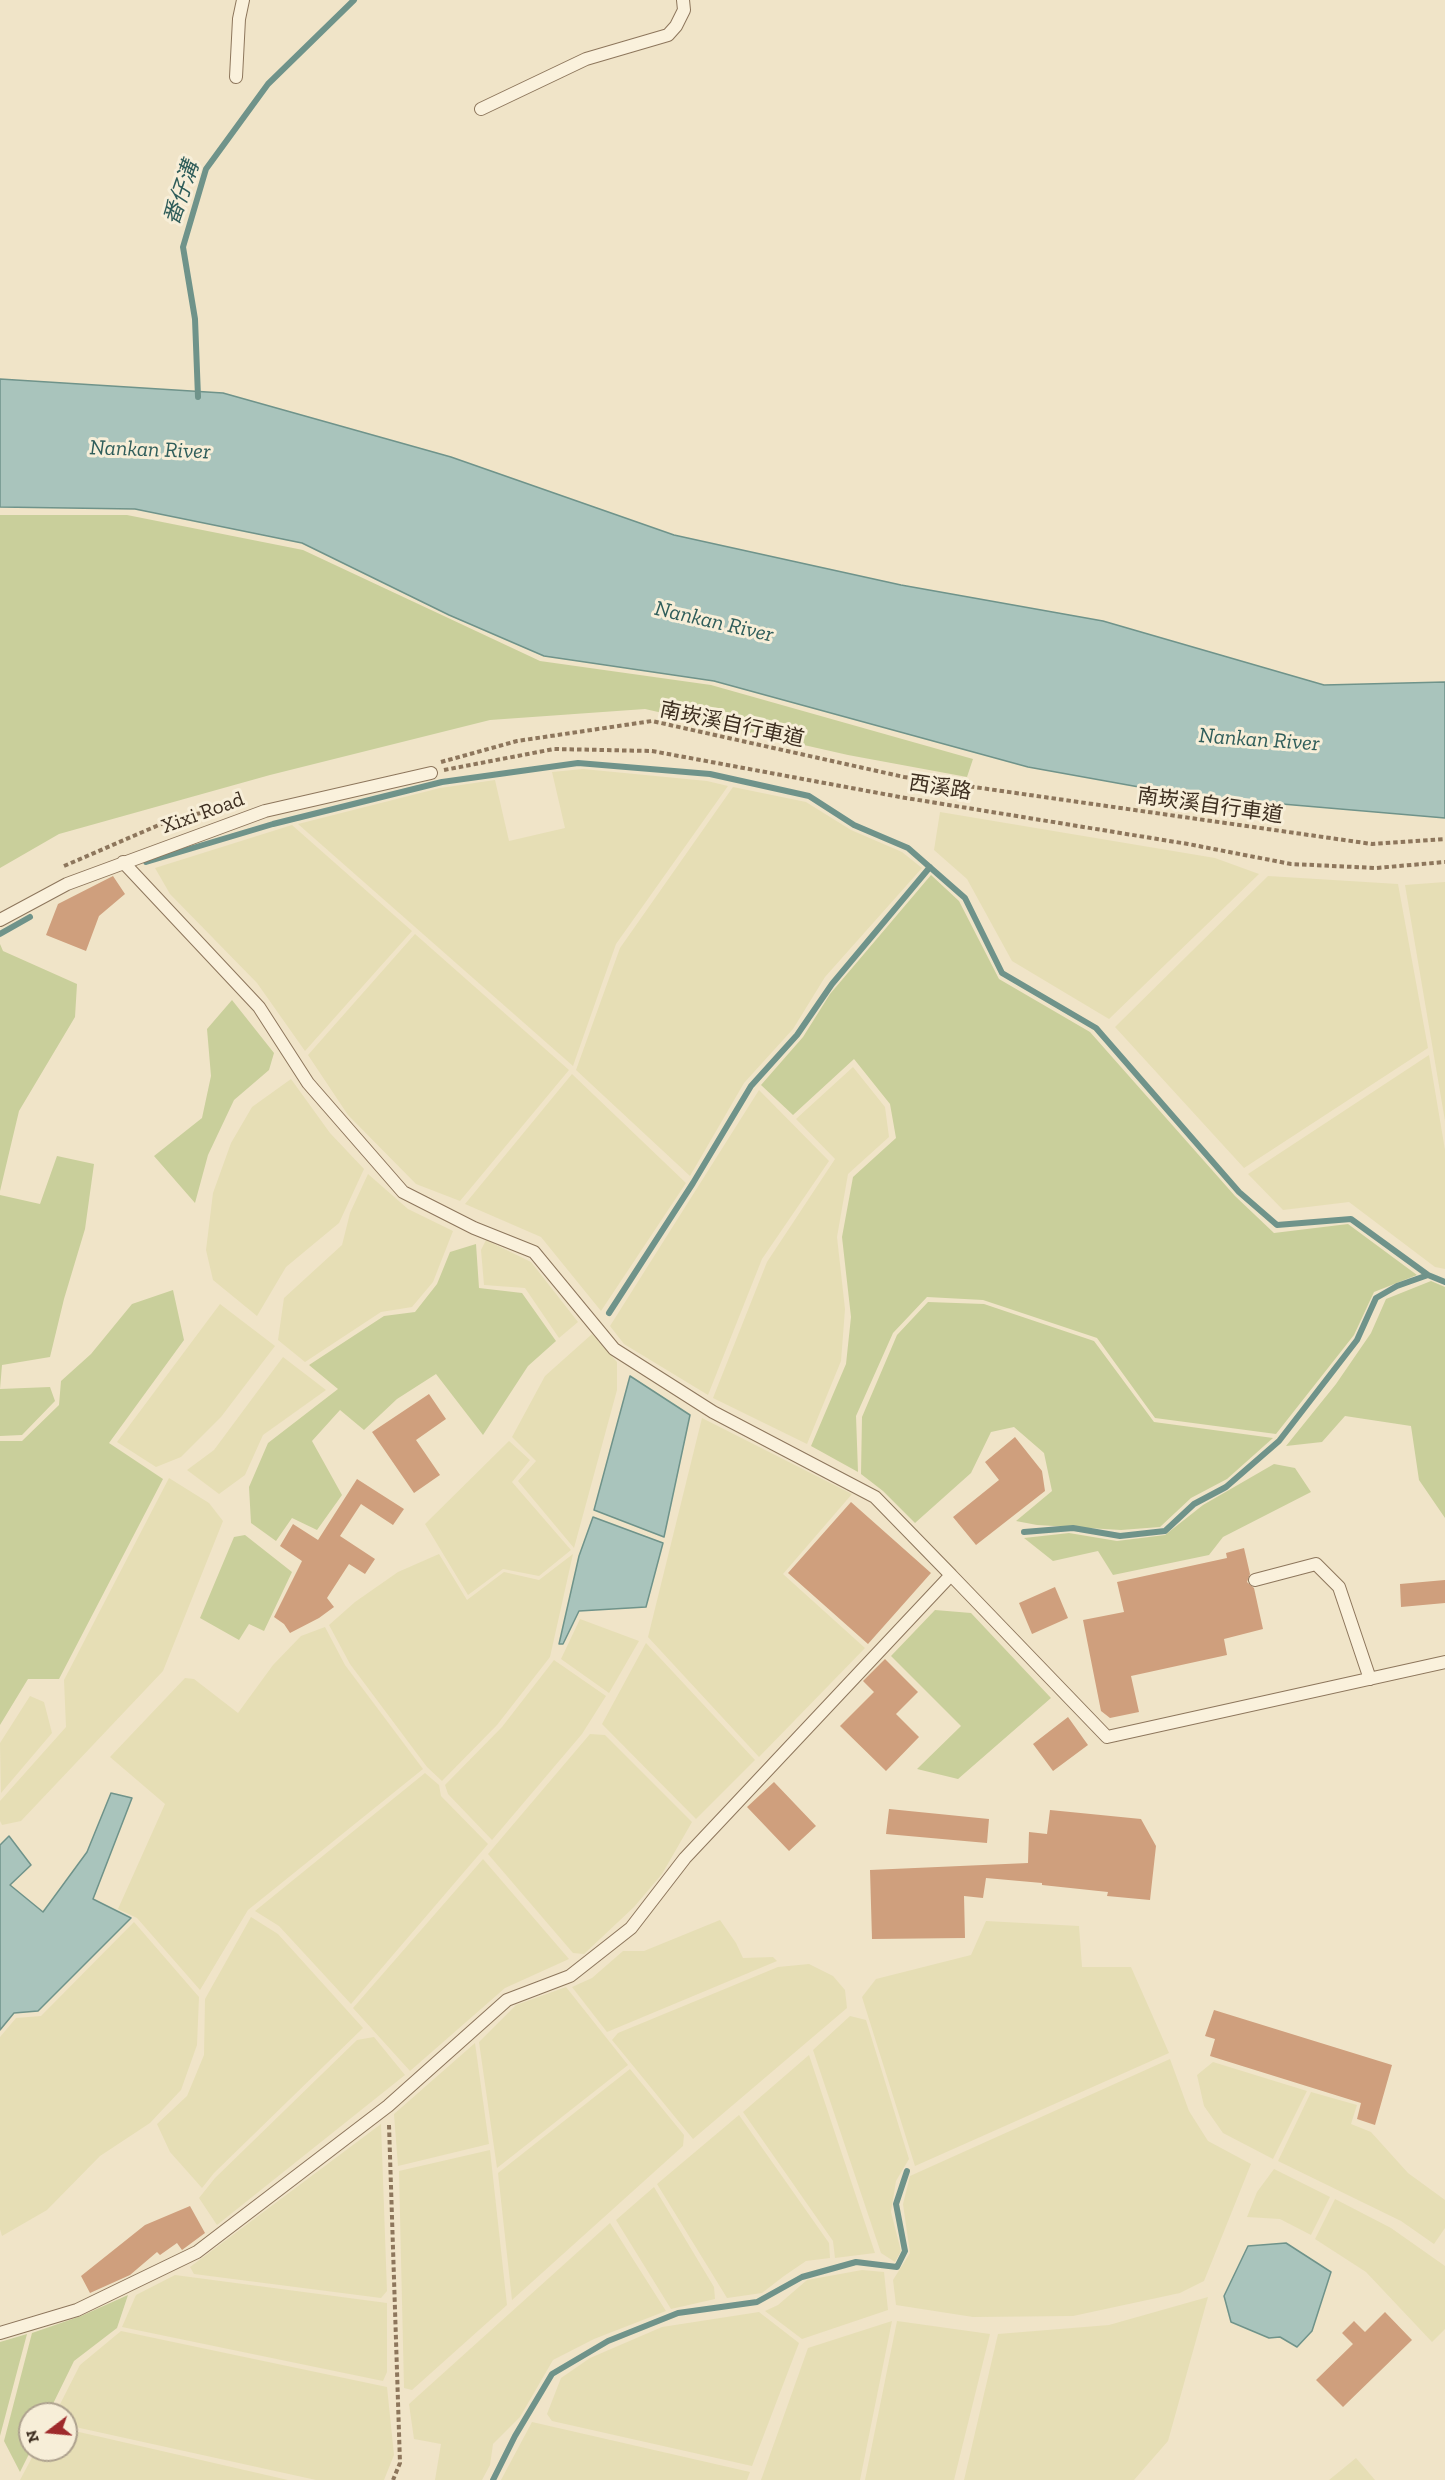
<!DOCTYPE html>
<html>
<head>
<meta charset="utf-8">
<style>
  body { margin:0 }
  #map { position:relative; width:1445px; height:2480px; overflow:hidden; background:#f0e4c8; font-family:"Zilla Slab",serif }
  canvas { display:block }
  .north { position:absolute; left:18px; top:2402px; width:60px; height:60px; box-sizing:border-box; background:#f7eed8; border:2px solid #ada18e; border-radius:50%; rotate:254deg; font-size:16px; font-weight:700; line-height:24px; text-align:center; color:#3d2e20 }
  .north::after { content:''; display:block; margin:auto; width:21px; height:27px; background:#9e2a2b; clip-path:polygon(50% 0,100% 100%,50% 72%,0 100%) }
</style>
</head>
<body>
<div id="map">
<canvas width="1445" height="2480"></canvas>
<div class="north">N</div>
</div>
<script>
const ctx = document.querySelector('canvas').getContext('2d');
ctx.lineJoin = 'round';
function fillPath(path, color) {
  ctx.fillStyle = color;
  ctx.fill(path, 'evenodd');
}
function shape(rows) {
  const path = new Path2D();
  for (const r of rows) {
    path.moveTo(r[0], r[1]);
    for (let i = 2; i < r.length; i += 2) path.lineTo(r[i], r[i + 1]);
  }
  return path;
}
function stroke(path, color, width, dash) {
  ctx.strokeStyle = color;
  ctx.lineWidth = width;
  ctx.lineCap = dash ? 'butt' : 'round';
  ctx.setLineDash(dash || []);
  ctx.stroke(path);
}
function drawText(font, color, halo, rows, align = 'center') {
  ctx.font = font + ' "Zilla Slab","Noto Sans TC",serif';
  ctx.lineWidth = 6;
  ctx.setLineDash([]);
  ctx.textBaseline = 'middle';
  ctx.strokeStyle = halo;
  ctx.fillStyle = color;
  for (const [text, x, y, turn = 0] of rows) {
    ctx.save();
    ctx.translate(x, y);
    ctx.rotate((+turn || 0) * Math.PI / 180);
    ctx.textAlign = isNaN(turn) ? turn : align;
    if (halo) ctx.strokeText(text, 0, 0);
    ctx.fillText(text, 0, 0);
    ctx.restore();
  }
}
const farmland = shape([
  [583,769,707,781,728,786,616,944,573,1066,298,824,440,788,495,780,509,841,565,828,552,772],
  [733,787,806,802,851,830,902,852,922,868,825,977,793,1029,744,1083,690,1176,576,1070,620,948],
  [940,812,1215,858,1259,874,1109,1019,1012,961,967,879,934,850],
  [292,825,412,931,305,1051,257,983,170,894,155,868],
  [1268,876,1398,884,1428,1048,1244,1168,1115,1027],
  [1445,882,1445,1121,1405,885],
  [415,934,569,1070,460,1201,416,1184,348,1115,308,1055],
  [1429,1055,1445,1150,1445,1269,1435,1267,1349,1202,1283,1210,1248,1174],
  [853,1067,885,1107,889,1137,848,1174,837,1237,845,1309,841,1361,807,1444,713,1398,767,1262,835,1159,796,1119],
  [572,1074,686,1183,601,1311,541,1237,465,1204],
  [291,1079,330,1133,364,1169,339,1223,286,1267,257,1316,213,1280,206,1250,213,1193,231,1143,252,1107],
  [759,1090,829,1161,762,1259,708,1395,624,1344,610,1326],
  [368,1174,408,1209,453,1231,433,1282,412,1307,381,1312,305,1362,278,1340,284,1298,342,1245,350,1213],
  [486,1240,531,1262,578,1322,559,1338,525,1288,484,1285,481,1250],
  [220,1304,275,1346,221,1417,181,1457,156,1467,117,1442],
  [592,1334,617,1362,617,1390,574,1548,518,1481,536,1461,512,1437,545,1376],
  [283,1357,326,1390,263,1435,245,1475,219,1494,187,1470,214,1450],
  [702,1418,852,1494,783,1574,865,1648,759,1757,648,1637],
  [509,1441,530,1460,512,1482,571,1550,539,1576,503,1569,468,1595,425,1524],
  [169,1478,209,1503,223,1521,163,1671,21,1821,2,1825,0,1821,0,1801,66,1727,64,1680],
  [439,1554,467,1600,504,1572,539,1580,573,1554,550,1657,497,1725,442,1781,427,1767,350,1664,329,1625,355,1602,398,1572],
  [580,1619,639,1641,609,1693,561,1659],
  [325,1627,345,1665,423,1769,248,1910,200,1990,137,1918,118,1909,165,1804,110,1757,185,1678,194,1679,238,1713,273,1665,301,1636],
  [646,1643,755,1760,696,1819,602,1724],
  [554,1660,606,1696,582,1734,492,1840,448,1794,445,1785,502,1727],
  [30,1696,44,1702,52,1733,1,1793,0,1743],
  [590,1734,605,1735,692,1822,662,1874,634,1907,584,1954,573,1953,488,1854],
  [425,1773,439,1785,441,1796,488,1844,351,2004,279,1926,255,1911],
  [483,1859,569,1959,505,1988,410,2071,353,2008],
  [251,1917,278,1934,363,2028,214,2173,202,2188,170,2152,157,2124,187,2096,204,2055,205,1999],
  [720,1920,736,1943,743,1958,773,1957,777,1961,607,2032,572,1987,592,1978,623,1951,644,1951],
  [986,1921,1079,1926,1082,1967,1131,1967,1169,2053,915,2166,862,1997,876,1979,971,1955],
  [134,1922,199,1997,197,2045,181,2090,150,2123,100,2156,47,2210,2,2236,0,2229,0,2037,16,2018,41,2016],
  [809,1964,833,1976,845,1990,847,2008,693,2139,612,2040,618,2033,778,1967],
  [566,1987,628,2065,497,2168,479,2042,516,2005],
  [850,2016,866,2020,909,2159,896,2181,891,2212,901,2251,895,2262,881,2253,813,2050],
  [374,2037,405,2075,217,2225,199,2198,215,2178,357,2040],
  [475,2043,489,2144,398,2166,394,2114],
  [809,2055,875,2253,835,2258,833,2241,743,2112],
  [1170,2059,1189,2111,1208,2141,1251,2164,1204,2281,1180,2293,1073,2316,973,2317,896,2305,893,2280,910,2253,903,2204,910,2176],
  [1213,2062,1307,2091,1273,2159,1223,2133,1204,2106,1197,2075],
  [630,2069,684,2135,683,2146,512,2300,498,2173],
  [1311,2092,1357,2105,1351,2124,1371,2132,1408,2173,1445,2200,1445,2228,1434,2244,1401,2221,1278,2161],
  [739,2115,829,2243,830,2258,806,2261,784,2276,762,2293,727,2298,657,2184],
  [381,2124,387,2291,381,2298,194,2274,190,2267],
  [490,2150,507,2305,412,2390,404,2388,399,2171],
  [1274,2169,1330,2197,1311,2235,1280,2219,1247,2217,1257,2192],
  [654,2187,714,2287,715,2299,671,2309,616,2220],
  [1335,2199,1391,2228,1445,2266,1445,2329,1432,2342,1366,2272,1315,2239],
  [610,2223,666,2311,594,2339,553,2360,520,2417,493,2444,490,2465,482,2480,435,2480,441,2444,414,2439,409,2404],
  [862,2270,884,2272,888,2310,802,2339,765,2311,778,2305,807,2280],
  [175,2275,387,2303,387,2372,383,2381,122,2327,136,2295],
  [1208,2297,1168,2441,1134,2480,964,2480,998,2334,1109,2325],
  [759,2312,799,2343,752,2466,552,2421,547,2414,561,2378,590,2358,662,2327],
  [892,2321,860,2480,761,2480,808,2348],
  [897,2321,990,2334,954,2480,865,2480],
  [121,2331,387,2387,394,2455,384,2480,316,2480,66,2425,66,2414,55,2414,80,2365],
  [532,2422,750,2472,747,2480,501,2480],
  [66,2429,288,2480,20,2480,36,2450,66,2450],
  [1356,2458,1375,2480,1329,2480]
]);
const green = shape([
  [0,515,127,515,303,550,540,661,711,685,973,759,967,777,848,755,645,709,490,720,270,775,59,834,0,868],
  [931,875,959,901,999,979,1090,1032,1235,1196,1274,1233,1348,1224,1417,1275,1374,1292,1354,1335,1276,1434,1155,1418,1097,1338,983,1300,927,1297,893,1333,856,1416,858,1472,811,1446,846,1364,851,1317,842,1237,853,1177,896,1138,890,1104,854,1059,793,1115,761,1085,803,1037,830,994],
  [0,944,3,951,77,984,75,1017,19,1111,0,1191],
  [232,1000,274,1053,269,1070,234,1100,208,1155,195,1203,154,1156,202,1118,211,1076,207,1029],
  [57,1156,94,1164,85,1229,64,1299,50,1357,2,1365,0,1389,50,1387,55,1401,22,1435,0,1436,0,1195,40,1204],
  [476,1244,479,1288,522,1293,556,1341,528,1366,483,1435,436,1374,397,1399,364,1430,340,1410,312,1441,342,1495,317,1530,292,1518,276,1541,251,1523,249,1487,268,1443,338,1389,309,1365,384,1316,415,1312,437,1284,450,1252],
  [1431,1281,1445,1287,1445,1518,1419,1480,1411,1426,1345,1416,1322,1442,1286,1446,1336,1384,1371,1333,1386,1299],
  [173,1290,184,1340,109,1443,163,1479,59,1679,28,1679,0,1725,0,1441,22,1441,59,1405,61,1381,91,1354,132,1304],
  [928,1302,984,1304,1094,1341,1154,1422,1273,1438,1227,1479,1191,1498,1160,1527,1121,1530,1037,1525,1016,1521,1052,1491,1044,1453,1014,1427,991,1432,971,1473,915,1523,883,1491,861,1474,862,1417,897,1335],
  [1274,1464,1295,1468,1311,1492,1223,1537,1209,1555,1113,1575,1098,1551,1053,1561,1024,1538,1069,1533,1117,1541,1165,1535,1203,1505],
  [245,1535,292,1572,264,1631,249,1624,239,1640,200,1618,234,1537],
  [935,1610,971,1613,1051,1698,958,1779,917,1769,961,1726,891,1656],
  [128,2295,117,2328,74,2361,48,2414,30,2414,31,2450,20,2472,4,2441,32,2333,81,2316],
  [27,2334,0,2436,0,2342]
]);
const water = shape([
  [0,379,223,393,451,457,674,535,901,585,1103,621,1324,685,1445,682,1445,818,1189,796,1028,767,714,681,544,656,449,615,302,543,135,509,0,507,0,379],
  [630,1376,690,1415,664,1537,594,1510,630,1376],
  [593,1517,663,1543,646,1607,579,1611,563,1644,559,1644,579,1556,593,1517],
  [111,1793,132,1798,93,1899,131,1918,38,2011,14,2013,0,2030,0,1845,9,1836,31,1865,10,1885,43,1912,87,1852,111,1793],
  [1286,2243,1331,2272,1312,2331,1297,2347,1280,2337,1269,2338,1231,2322,1224,2296,1248,2246,1286,2243]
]);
const stream = shape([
  [198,397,195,319,183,247,206,169,268,84,354,0],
  [146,862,273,824,442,782,578,763,710,774,809,796,854,825,908,848,965,898,1002,973,1096,1028,1239,1192,1277,1225,1351,1219,1428,1275,1445,1282],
  [0,934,30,917],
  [609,1313,693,1183,751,1086,797,1035,832,984,930,867],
  [1024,1532,1073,1528,1120,1536,1165,1531,1194,1504,1226,1487,1279,1441,1357,1340,1376,1298,1397,1286,1428,1275],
  [493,2480,515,2436,552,2374,608,2341,678,2313,757,2302,802,2277,856,2262,897,2267,905,2251,896,2204,907,2171]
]);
const building = shape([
  [113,876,125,894,99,916,86,951,46,935,58,904],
  [429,1394,446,1419,416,1440,440,1475,414,1493,372,1432],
  [1015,1437,1042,1471,1045,1491,976,1545,953,1517,999,1480,985,1462],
  [357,1479,404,1509,393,1525,361,1504,340,1536,375,1559,365,1574,349,1564,327,1598,334,1607,319,1618,290,1633,284,1624,274,1617,302,1561,280,1546,293,1524,318,1540],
  [851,1502,931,1573,868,1644,788,1573],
  [1244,1548,1250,1574,1247,1582,1254,1588,1263,1629,1224,1639,1227,1655,1131,1676,1139,1712,1110,1718,1101,1711,1083,1620,1124,1612,1117,1582,1227,1558,1226,1553],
  [1445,1580,1445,1603,1401,1607,1400,1584],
  [1055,1587,1068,1618,1032,1634,1019,1603],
  [885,1659,918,1692,896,1714,919,1737,886,1771,840,1726,874,1692,863,1681],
  [1068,1717,1088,1745,1053,1771,1033,1744],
  [774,1782,816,1826,789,1851,747,1807],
  [889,1809,989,1819,987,1843,886,1834],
  [1050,1810,1141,1819,1156,1846,1150,1900,1107,1896,1108,1892,1042,1885,1042,1883,986,1878,983,1898,964,1896,965,1938,872,1939,870,1870,1028,1863,1029,1832,1047,1834],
  [1214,2010,1392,2065,1375,2125,1357,2119,1361,2103,1210,2056,1215,2039,1205,2036],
  [190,2206,205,2233,182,2250,177,2243,160,2255,157,2252,130,2275,90,2293,81,2276,145,2225],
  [1385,2312,1412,2340,1343,2407,1316,2380,1353,2344,1342,2333,1354,2321,1365,2332]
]);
const path = shape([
  [441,762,517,741,652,721,904,777,1372,844,1445,839],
  [444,770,554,749,652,751,900,797,1188,844,1291,864,1376,868,1445,862],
  [64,866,175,818,217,810],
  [389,2125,400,2463,393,2480]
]);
const service = shape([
  [236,77,239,19,243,0],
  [481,109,586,59,668,35,676,26,684,10,683,0],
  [123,862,259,1007,308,1083,403,1192,474,1228,534,1252,614,1349,713,1412,875,1497,951,1575],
  [0,920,67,884,265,811,431,773],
  [1255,1580,1316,1564,1339,1587,1370,1679],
  [0,2333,77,2310,197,2252,388,2106,507,2000,570,1976,631,1928,685,1858,951,1575,1107,1737,1445,1662]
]);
const streetNames = [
  ["南崁溪自行車道",732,725,12],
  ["西溪路",940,788,9],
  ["南崁溪自行車道",1210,806,8],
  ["Xixi Road",203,813,-20]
];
const waterNames = [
  ["番仔溝",182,193,-71],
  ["Nankan River",150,450,2],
  ["Nankan River",714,622,13],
  ["Nankan River",1259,740,4]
];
fillPath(farmland, '#e6deb5');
fillPath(green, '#c9cf9b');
fillPath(water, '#a9c4bc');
stroke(water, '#6f938a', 1.5);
stroke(stream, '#6f938a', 6);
fillPath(building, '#cf9f7d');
stroke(service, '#8d765c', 14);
stroke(path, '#8d765c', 4, [4.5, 3]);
stroke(service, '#faf1dc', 12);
drawText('21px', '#3d2e20', '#f7eed8', streetNames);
drawText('italic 22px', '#2f5d5a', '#f7eed8', waterNames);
</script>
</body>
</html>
